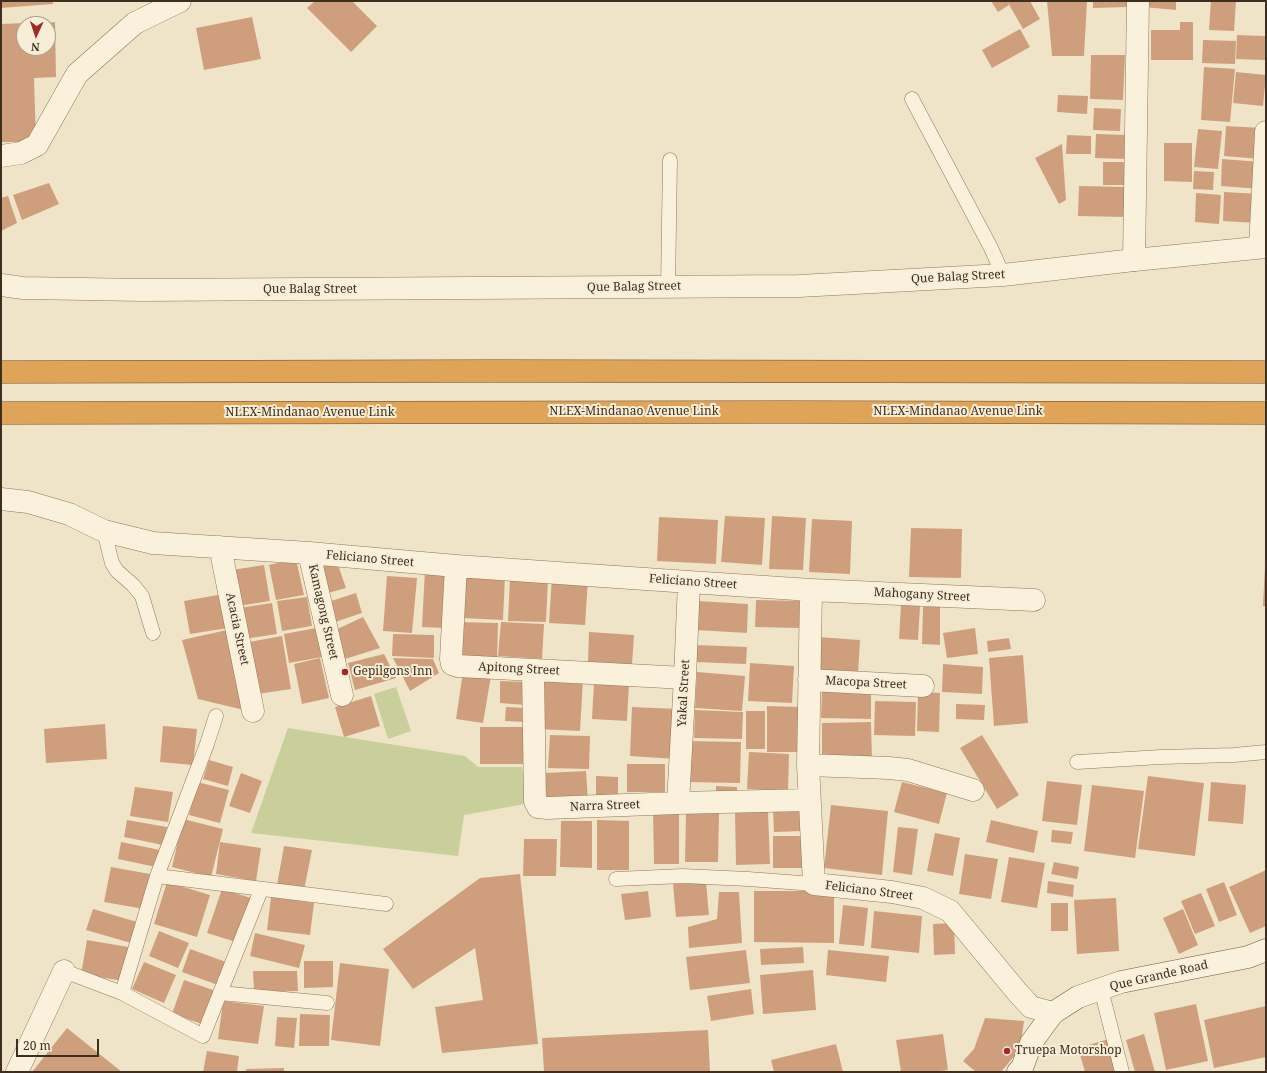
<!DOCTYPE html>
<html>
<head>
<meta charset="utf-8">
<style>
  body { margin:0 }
  #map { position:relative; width:1267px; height:1073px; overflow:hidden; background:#f0e4c8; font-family:"Noto Serif",serif }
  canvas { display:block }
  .frame { position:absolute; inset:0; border:2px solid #3d2e20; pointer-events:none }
  .north { position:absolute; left:16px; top:16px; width:40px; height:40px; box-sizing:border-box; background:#f7eed8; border:1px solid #ada18e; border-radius:50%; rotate:183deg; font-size:11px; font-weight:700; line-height:16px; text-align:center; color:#3d2e20 }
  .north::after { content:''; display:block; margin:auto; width:14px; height:18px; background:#9e2a2b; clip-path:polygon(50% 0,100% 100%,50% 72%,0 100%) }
  .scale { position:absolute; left:16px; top:1039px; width:83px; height:18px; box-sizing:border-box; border:2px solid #3d2e20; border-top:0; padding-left:5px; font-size:12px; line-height:14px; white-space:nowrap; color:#3d2e20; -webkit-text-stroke:3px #f7eed8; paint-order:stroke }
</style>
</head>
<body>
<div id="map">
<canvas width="1267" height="1073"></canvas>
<div class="frame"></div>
<div class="north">N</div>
<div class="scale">20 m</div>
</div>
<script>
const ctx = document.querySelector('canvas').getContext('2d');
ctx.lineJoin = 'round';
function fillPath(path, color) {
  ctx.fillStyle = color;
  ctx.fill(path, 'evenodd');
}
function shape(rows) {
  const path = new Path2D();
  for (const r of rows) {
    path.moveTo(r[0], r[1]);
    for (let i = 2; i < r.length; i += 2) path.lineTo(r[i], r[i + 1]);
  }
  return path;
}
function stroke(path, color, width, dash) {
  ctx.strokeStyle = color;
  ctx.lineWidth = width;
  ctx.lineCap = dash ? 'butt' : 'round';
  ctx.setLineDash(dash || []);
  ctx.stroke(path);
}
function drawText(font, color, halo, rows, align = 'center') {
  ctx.font = font + ' "Noto Serif",serif';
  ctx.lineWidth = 4;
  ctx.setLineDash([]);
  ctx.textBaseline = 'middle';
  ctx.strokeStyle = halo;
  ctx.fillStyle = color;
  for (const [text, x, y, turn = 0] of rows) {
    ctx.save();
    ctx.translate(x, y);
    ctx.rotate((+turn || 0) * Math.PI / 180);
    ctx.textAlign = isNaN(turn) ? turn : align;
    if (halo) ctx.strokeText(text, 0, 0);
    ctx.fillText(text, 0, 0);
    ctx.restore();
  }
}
const green = shape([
  [396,687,411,731,388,739,374,694],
  [288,728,465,756,478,767,522,767,530,803,464,815,458,856,251,833]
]);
const building = shape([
  [1,1,53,1,53,4,1,8],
  [315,1,352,1,377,26,351,52,307,8],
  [991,1,1007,1,1009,5,998,12],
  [1007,1,1030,1,1040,19,1023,29],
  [1047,1,1087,1,1084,56,1052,56],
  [1093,1,1127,1,1127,7,1093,8],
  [1144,1,1176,1,1176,10,1144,7],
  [1211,1,1236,1,1234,31,1209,30],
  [252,17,261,59,204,70,196,28],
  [55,22,56,77,34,78,36,142,1,142,1,24,24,23,24,48,48,48,48,23],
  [1180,22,1193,22,1193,60,1151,60,1151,30,1180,30],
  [1020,29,1030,47,992,68,982,50],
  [1237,35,1266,36,1266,60,1236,59],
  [1203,40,1236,41,1235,64,1202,63],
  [1091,55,1125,55,1123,100,1090,99],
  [1204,67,1235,69,1230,122,1201,120],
  [1236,72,1266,75,1263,106,1233,103],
  [1058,95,1088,96,1087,114,1057,112],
  [1094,108,1121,109,1120,131,1093,130],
  [1226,126,1262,128,1260,159,1224,156],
  [1198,129,1222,131,1218,169,1194,167],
  [1096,134,1127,135,1127,159,1095,158],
  [1067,135,1091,136,1091,154,1066,154],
  [1164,143,1192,143,1192,182,1164,181],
  [1062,144,1066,200,1059,204,1035,158],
  [1222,159,1262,162,1260,189,1221,186],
  [1103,162,1132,162,1132,185,1103,185],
  [1194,171,1214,172,1213,190,1193,189],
  [49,183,59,204,22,220,13,195],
  [1079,186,1126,187,1125,217,1078,216],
  [1224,192,1259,194,1257,223,1223,221],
  [1196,193,1221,195,1219,224,1195,222],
  [8,196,17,223,1,231,1,198],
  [725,516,765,518,762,565,721,562],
  [772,516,806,518,803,570,769,569],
  [659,517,718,520,716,564,657,561],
  [812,519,852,521,850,574,809,572],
  [911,528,962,529,961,578,909,577],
  [296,559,304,595,276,600,269,565],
  [337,562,346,588,328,593,319,568],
  [264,565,270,601,238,606,232,570],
  [1265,565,1266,565,1266,606,1263,606],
  [425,569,448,570,445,628,422,627],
  [463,572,505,575,503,620,461,618],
  [387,576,417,578,412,633,383,631],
  [552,577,588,579,585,625,549,623],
  [510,578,548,579,546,622,508,621],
  [356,593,362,613,335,622,328,602],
  [223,594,228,628,190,634,184,601],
  [307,597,312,626,282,631,277,601],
  [756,600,801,601,800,628,755,627],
  [698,601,748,604,747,633,696,630],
  [272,603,277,634,244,639,239,608],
  [901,605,920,606,918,640,899,639],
  [923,607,940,607,940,645,922,644],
  [363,617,380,648,342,660,331,632],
  [459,622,498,623,497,660,458,659],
  [501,622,544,624,542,659,498,656],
  [316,628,322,657,289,663,284,634],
  [975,628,978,654,947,658,943,633],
  [227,630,244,710,198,699,182,640],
  [589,632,634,635,632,665,588,663],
  [393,634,434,635,434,658,392,656],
  [282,636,291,689,258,694,249,642],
  [818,637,860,640,858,674,816,671],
  [1009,638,1011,649,988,652,987,641],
  [695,645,747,647,746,664,694,662],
  [384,654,396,678,355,690,348,663],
  [1023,655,1028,723,994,726,989,658],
  [320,658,329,698,302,704,294,664],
  [393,658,433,659,439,673,410,691],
  [750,663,794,666,792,703,748,701],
  [943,664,983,667,982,694,942,692],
  [463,672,491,676,483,723,456,719],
  [697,672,745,676,742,711,695,708],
  [539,677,583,679,580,731,537,729],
  [500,681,526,682,525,705,500,703],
  [594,682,629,684,627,721,592,719],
  [822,691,871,691,871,719,821,718],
  [918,692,940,693,939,732,917,731],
  [371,696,380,726,344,737,335,707],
  [875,701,916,702,915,736,874,735],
  [956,704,985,705,984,720,956,719],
  [767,706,800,707,800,752,767,752],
  [506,707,527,708,526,722,505,721],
  [632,707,678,709,676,759,630,756],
  [695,710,743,712,742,739,694,738],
  [746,711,765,711,765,749,746,749],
  [871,722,872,761,822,762,822,723],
  [105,724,107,759,46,763,44,729],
  [163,726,197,729,193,765,160,762],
  [480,727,526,727,527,764,480,764],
  [550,735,590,736,589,769,548,768],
  [982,735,1019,795,997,809,960,748],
  [687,741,741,742,740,783,685,782],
  [749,752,789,754,788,791,747,789],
  [209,760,233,767,228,786,203,779],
  [627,764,665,764,665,792,627,792],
  [586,771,588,801,547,803,545,773],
  [241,773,262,781,250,813,229,806],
  [596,776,618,777,618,796,596,795],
  [1148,776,1204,783,1195,856,1138,849],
  [1047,781,1082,785,1077,825,1042,821],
  [197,782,229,790,220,823,189,815],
  [902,782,947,793,939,824,894,812],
  [1211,782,1246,785,1243,824,1208,821],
  [1092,785,1144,791,1135,858,1084,851],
  [716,786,737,787,737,800,716,799],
  [135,787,173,792,168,822,130,816],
  [831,805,888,811,882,875,824,868],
  [802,809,803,831,774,832,773,810],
  [768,811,770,864,736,865,735,812],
  [653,812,679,812,679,864,654,864],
  [686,813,719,813,718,862,685,862],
  [183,819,223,829,211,877,172,867],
  [127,820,167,827,163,845,124,837],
  [597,820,629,821,629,870,597,870],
  [991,820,1038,831,1034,853,986,842],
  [561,821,592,821,592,868,560,867],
  [898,827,918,829,912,875,893,872],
  [1052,830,1073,832,1071,844,1051,842],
  [935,833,960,838,953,876,927,871],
  [773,836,803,836,803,868,773,868],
  [524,839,557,839,556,876,523,876],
  [121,842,160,850,156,867,118,859],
  [220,842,261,848,256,881,216,874],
  [284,846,312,850,304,890,277,885],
  [965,854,998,859,991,899,959,894],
  [1009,857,1045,863,1037,908,1001,902],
  [1054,862,1079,867,1077,879,1051,874],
  [111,867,150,874,144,909,104,902],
  [1266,870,1266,926,1250,933,1229,887],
  [520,874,538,1044,442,1053,435,1007,483,1000,475,948,413,989,383,949,480,878],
  [1048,881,1074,885,1073,897,1047,893],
  [167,882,210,895,197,937,154,924],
  [706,882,709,915,676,917,673,884],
  [1224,882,1237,915,1219,922,1206,889],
  [222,889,251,898,236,942,207,933],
  [648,891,651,917,625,920,621,894],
  [754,891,834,891,834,943,754,942],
  [719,892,739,892,742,943,689,948,688,927,717,919],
  [1201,893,1215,926,1195,934,1181,901],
  [271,897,314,903,310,935,267,930],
  [1116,898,1119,951,1077,954,1074,900],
  [1051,903,1068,903,1068,931,1051,931],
  [843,905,868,908,864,946,839,944],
  [93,909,137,922,131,943,86,930],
  [1183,909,1198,945,1179,954,1163,918],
  [874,911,922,916,919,953,871,948],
  [954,923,955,954,934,955,933,924],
  [159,931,189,943,178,968,149,956],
  [255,933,305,945,299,968,250,956],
  [87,940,128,947,123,981,81,974],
  [803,947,804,963,761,965,760,949],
  [190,949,226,962,218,985,182,972],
  [746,950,750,983,690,990,686,957],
  [828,950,889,956,886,982,826,975],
  [304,961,333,961,333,987,304,988],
  [144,962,176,975,164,1003,132,989],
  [340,963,389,969,380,1046,331,1040],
  [813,970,816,1010,763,1014,760,975],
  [253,971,297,971,298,991,254,992],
  [184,980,216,991,205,1025,172,1014],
  [751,989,754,1014,711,1021,707,996],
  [223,1001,264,1006,258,1044,218,1039],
  [1196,1004,1208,1061,1166,1070,1154,1013],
  [1266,1006,1266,1057,1214,1068,1204,1020],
  [300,1014,330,1015,329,1046,299,1046],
  [277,1017,297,1018,294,1048,275,1046],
  [985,1018,1024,1021,1020,1049,1001,1072,976,1072,963,1061,974,1049],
  [67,1028,122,1072,32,1072],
  [708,1030,710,1072,544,1072,542,1038],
  [943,1034,948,1070,935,1072,901,1072,896,1040],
  [1144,1034,1155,1072,1135,1072,1126,1040],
  [1109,1039,1118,1070,1111,1072,1085,1072,1078,1048],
  [836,1044,843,1072,774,1072,771,1060],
  [207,1051,239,1056,237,1072,203,1072],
  [284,1068,284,1072,246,1072,246,1069]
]);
const service = shape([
  [912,99,991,248,1003,275],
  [668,287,670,160],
  [104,531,112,563,117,571,133,585,142,596,153,633],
  [1077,762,1161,757,1234,755,1266,752],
  [157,876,386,904],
  [616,879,683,876,748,879,814,884],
  [64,971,122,993,203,1036,261,890],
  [1101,989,1122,1072],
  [122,993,157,876,207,744,216,716],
  [220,993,327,1003]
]);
const minor = shape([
  [1,156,21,153,37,145,77,74,135,23,180,1],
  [1260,247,1266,132],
  [1134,260,1138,1],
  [1,499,28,502,69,514,104,531,153,543,309,553,456,566,689,582,811,590,1034,600],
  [220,547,253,711],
  [309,553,342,695],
  [456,566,451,659,452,664,458,666,685,678],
  [811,590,808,765,814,884,892,892,923,898,950,911,1018,993,1031,1007,1053,1013],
  [533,670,535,801,538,807,547,808,678,803,809,800],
  [809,680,923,686],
  [808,765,889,768,908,770,973,790],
  [678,803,685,678,689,582],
  [17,1072,64,971]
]);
const tertiary = shape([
  [1,285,23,288,143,290,799,286,1003,275,1134,260,1266,247]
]);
const secondary = shape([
  [1018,1072,1022,1068,1031,1043,1053,1013,1078,997,1121,982,1248,957,1266,950]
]);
const motorway = shape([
  [1,372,493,371,1266,372],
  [1,413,784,412,1266,413]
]);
const markers = [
  [345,672,4,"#9e2a2b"],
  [1007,1051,4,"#9e2a2b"]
];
const streetNames = [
  ["Que Balag Street",958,277,-3],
  ["Que Balag Street",634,287,-1],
  ["Que Balag Street",310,290],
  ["NLEX-Mindanao Avenue Link",634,412],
  ["NLEX-Mindanao Avenue Link",958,412],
  ["NLEX-Mindanao Avenue Link",310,413],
  ["Feliciano Street",370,559,5],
  ["Feliciano Street",693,582,4],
  ["Mahogany Street",922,595,3],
  ["Kamagong Street",323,612,77],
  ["Acacia Street",237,629,78],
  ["Apitong Street",519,669,3],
  ["Macopa Street",866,683,3],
  ["Yakal Street",684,693,-87],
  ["Narra Street",605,806,-2],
  ["Feliciano Street",869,891,7],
  ["Que Grande Road",1159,976,-13]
];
const poiNames = [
  ["Gepilgons Inn",353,672],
  ["Truepa Motorshop",1015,1051]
];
fillPath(green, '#c9cf9b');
fillPath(building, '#cf9f7d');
stroke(service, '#8d765c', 15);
stroke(minor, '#8d765c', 23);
stroke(tertiary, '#8d765c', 23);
stroke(secondary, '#6f573f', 23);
stroke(motorway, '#5b4430', 23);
stroke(service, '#faf1dc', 14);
stroke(minor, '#faf1dc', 22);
stroke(tertiary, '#faf1dc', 22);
stroke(secondary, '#faf1dc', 22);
stroke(motorway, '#e0a458', 22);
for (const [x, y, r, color] of markers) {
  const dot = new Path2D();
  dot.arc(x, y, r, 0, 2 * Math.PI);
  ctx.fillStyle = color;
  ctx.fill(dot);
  stroke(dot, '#f7eed8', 1.5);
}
drawText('12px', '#3d2e20', '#f7eed8', streetNames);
drawText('12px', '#3d2e20', '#f7eed8', poiNames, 'left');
</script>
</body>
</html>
